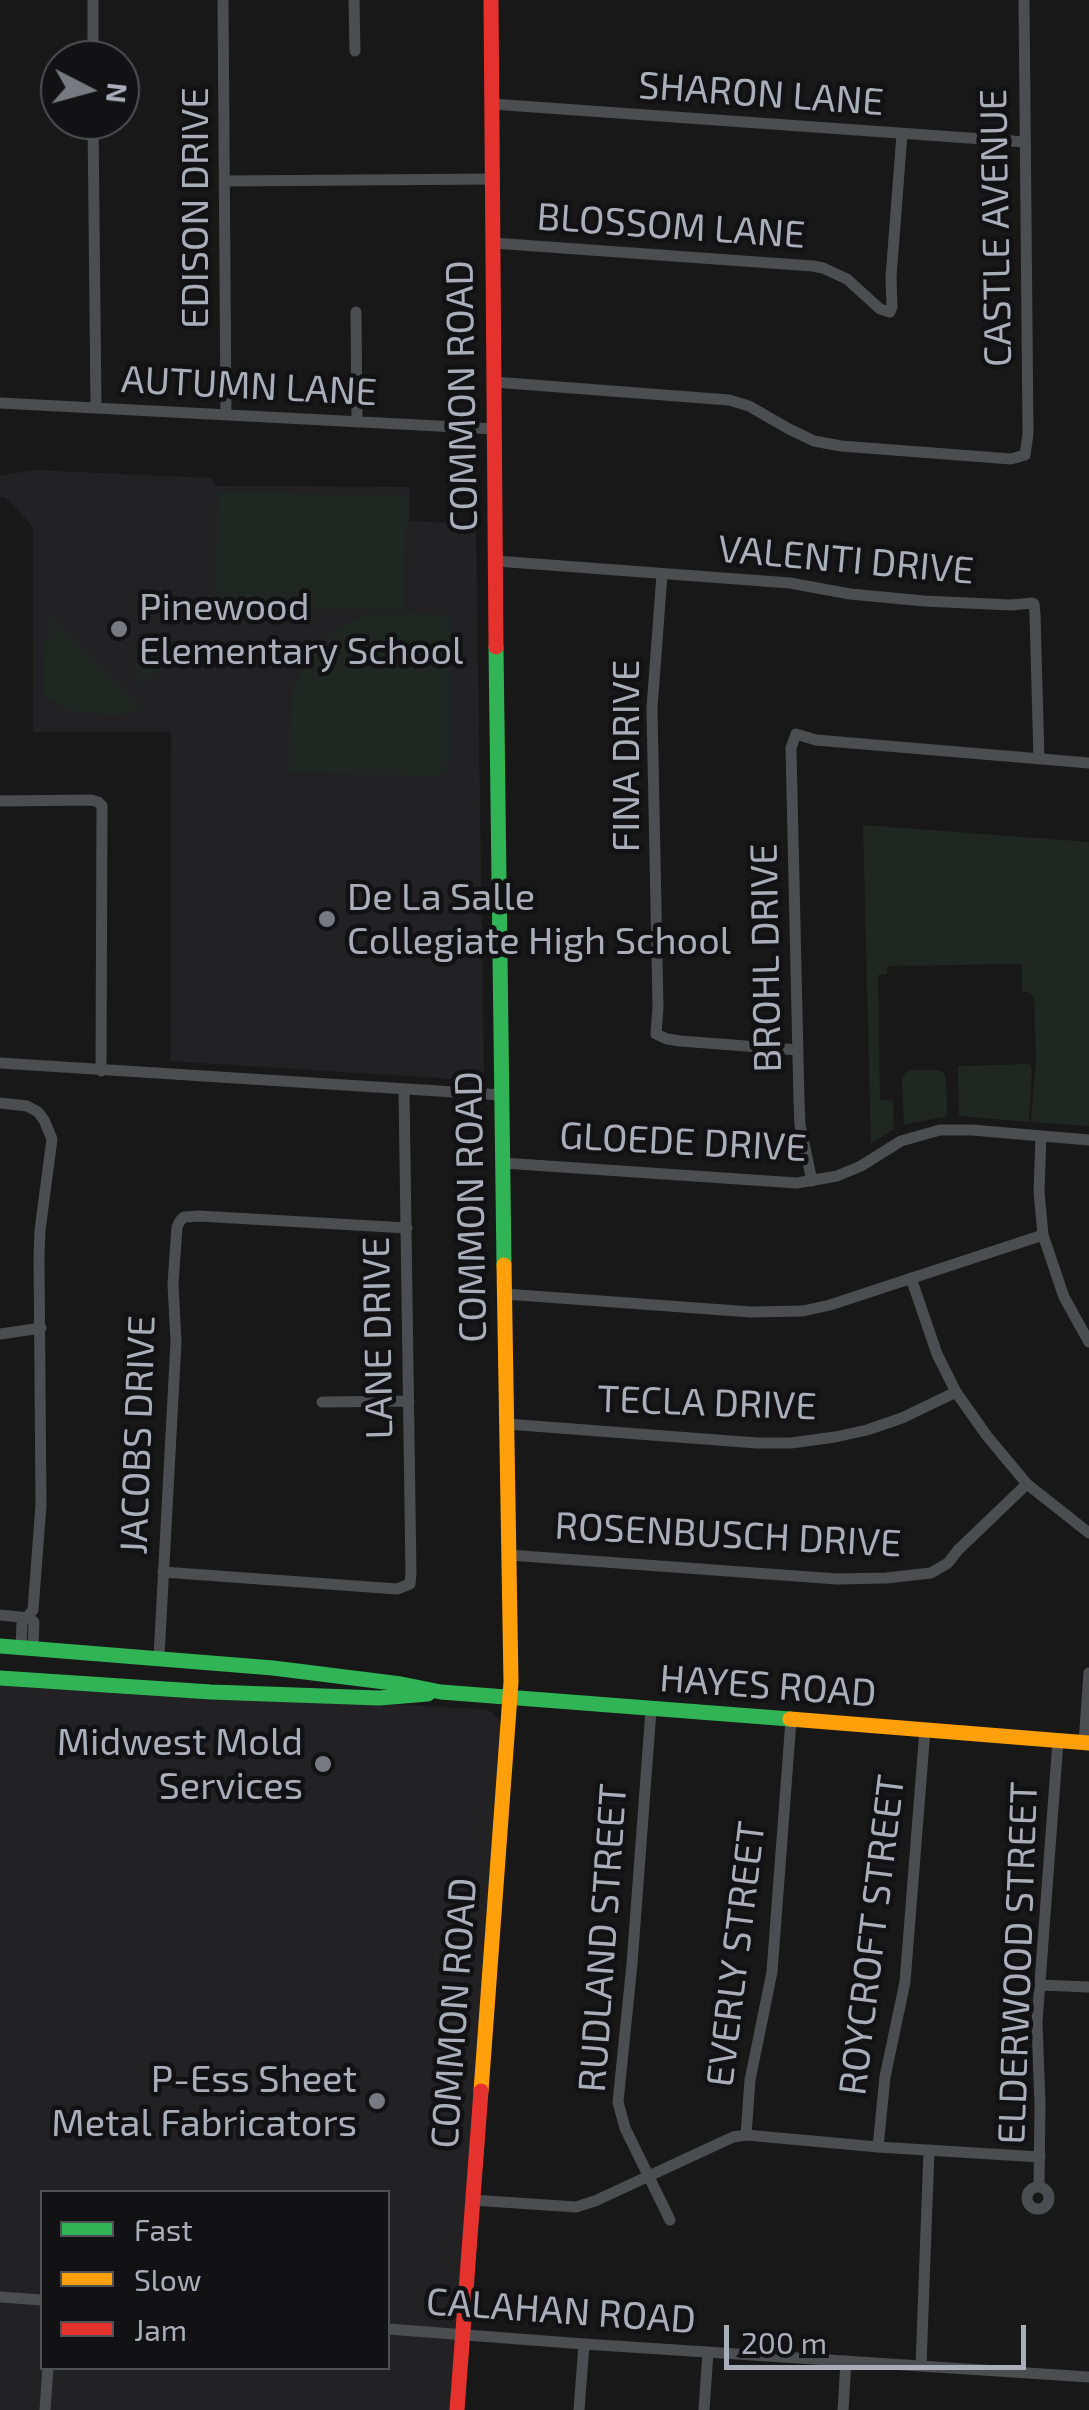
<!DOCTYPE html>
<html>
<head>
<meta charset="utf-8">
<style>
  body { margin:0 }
  #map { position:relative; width:1089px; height:2410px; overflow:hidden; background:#181818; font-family:"Exo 2",sans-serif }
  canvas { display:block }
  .legend { position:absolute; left:40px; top:2190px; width:350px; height:180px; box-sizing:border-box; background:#121214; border:2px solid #4f5056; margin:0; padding:12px 18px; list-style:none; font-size:30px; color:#aaaeb8 }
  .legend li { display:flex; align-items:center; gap:20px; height:50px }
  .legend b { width:50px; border:2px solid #4f5056 }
  .north { position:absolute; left:40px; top:40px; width:100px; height:100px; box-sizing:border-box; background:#121214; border:2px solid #4f5056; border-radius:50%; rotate:96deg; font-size:28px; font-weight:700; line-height:40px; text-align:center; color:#aaaeb8 }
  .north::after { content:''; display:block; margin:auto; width:35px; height:45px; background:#777a80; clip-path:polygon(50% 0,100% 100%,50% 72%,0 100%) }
  .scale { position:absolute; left:724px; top:2325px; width:302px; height:45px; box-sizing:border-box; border:5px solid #aaaeb8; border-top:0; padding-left:12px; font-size:30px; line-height:35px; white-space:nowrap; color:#aaaeb8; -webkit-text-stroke:8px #121214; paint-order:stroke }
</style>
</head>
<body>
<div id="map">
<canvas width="1089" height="2410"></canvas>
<ul class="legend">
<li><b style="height:12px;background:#30b455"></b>Fast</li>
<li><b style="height:12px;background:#ff9f0a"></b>Slow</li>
<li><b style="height:12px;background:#e5322d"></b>Jam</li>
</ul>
<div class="north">N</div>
<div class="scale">200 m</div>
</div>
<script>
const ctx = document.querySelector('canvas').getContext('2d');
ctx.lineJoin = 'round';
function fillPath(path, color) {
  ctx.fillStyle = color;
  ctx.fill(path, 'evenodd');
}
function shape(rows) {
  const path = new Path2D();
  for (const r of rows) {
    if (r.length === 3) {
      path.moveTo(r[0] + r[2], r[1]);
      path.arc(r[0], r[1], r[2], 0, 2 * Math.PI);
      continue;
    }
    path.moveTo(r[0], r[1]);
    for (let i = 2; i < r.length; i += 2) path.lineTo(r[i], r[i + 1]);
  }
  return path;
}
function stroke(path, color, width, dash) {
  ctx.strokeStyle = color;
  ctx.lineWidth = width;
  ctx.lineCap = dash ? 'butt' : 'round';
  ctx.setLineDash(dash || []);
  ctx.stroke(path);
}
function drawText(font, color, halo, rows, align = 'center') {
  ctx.font = font + ' "Exo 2",sans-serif';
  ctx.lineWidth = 9;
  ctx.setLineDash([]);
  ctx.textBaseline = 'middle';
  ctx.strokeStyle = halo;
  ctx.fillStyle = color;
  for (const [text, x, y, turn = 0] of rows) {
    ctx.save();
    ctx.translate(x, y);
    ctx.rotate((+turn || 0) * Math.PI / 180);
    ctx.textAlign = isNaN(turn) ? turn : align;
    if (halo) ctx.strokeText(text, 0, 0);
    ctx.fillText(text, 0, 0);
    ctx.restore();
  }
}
const built = shape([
  [33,470,213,478,214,486,410,487,410,521,476,524,484,1081,170,1061,171,732,33,732,33,527,5,497,0,497,0,476],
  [0,1684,481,1709,490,1711,498,1719,502,1731,450,2410,0,2410],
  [42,2192,388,2192,388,2368,42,2368]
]);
const green = shape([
  [219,492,407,495,403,610,215,608],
  [47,610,141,704,140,710,115,716,70,711,44,696],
  [401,613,449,614,450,766,441,776,287,772,293,689,312,651,344,624,357,619,370,615],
  [155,647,169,660,143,685,130,672],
  [863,825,1089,842,1089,1126,1031,1122,1036,1057,1034,999,1031,993,1022,991,1022,964,887,966,887,974,878,975,880,1099,893,1101,894,1129,871,1144],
  [1030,1064,1032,1070,1029,1122,959,1116,958,1066],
  [911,1070,939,1070,944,1073,946,1080,947,1116,904,1125,902,1079,906,1072]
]);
const street = shape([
  [93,0,93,60],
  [223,0,226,415],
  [354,0,355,51],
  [492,104,1025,142],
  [93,120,96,408],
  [224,181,493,179],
  [493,243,813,266,823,268,847,279,880,309,890,312,892,307,891,277,902,134],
  [356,312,357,421],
  [494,382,729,400,749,406,789,429,814,441,841,446,1011,459,1025,455,1028,434,1024,0],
  [0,403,495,429],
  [496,561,790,583,850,594,924,601,1011,605,1032,603,1034,604,1035,615,1039,759],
  [662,574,652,708,658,1007,656,1034,667,1039,680,1041,798,1050],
  [0,801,91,800,98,802,102,806,101,1071],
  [0,1063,501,1095],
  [0,1103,27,1106,38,1112,44,1120,52,1139,40,1230,39,1256,41,1505,33,1610,22,1623,21,1648],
  [1041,1136,1039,1192,1043,1235,1064,1297,1089,1342],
  [503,1163,797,1183,837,1176,861,1166,901,1141,940,1130,972,1130,1089,1140],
  [812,1181,800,1125,799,1101,791,748,796,734,816,740,1089,763],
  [911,1278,937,1354,956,1392,987,1436,1027,1484,1089,1533],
  [505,1294,751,1312,803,1311,830,1305,1043,1235],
  [0,1334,41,1328],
  [322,1402,409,1401],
  [507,1424,757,1443,791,1443,835,1437,867,1430,902,1418,956,1392],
  [509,1555,837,1579,886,1578,931,1573,948,1563,958,1550,1027,1484],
  [163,1572,397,1589,410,1584,411,1574,404,1090],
  [0,1615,29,1618],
  [29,1618,34,1622,33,1649],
  [159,1657,176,1342,173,1284,177,1227,180,1221,184,1217,199,1216,407,1228],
  [651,1710,632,1964,618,2102,625,2128,670,2220],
  [1084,1743,1089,1673],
  [1040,1985,1089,1987],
  [746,2135,750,2080,772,1972,791,1720],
  [878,2147,885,2077,905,1982,925,1730],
  [1039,2187,1040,2104,1037,2022,1058,1741],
  [1038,2198,11],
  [472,2200,576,2207,595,2201,733,2137,746,2135,878,2147,1040,2157],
  [0,2297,42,2300],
  [388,2329,584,2344,1089,2377],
  [921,2366,929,2150],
  [45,2410,48,2368],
  [579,2410,584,2344],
  [704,2410,708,2352],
  [843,2410,846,2361]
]);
const fast = shape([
  [496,647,504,1265],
  [0,1646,273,1668,401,1684,441,1692,790,1719],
  [0,1678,211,1692,379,1698,428,1694]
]);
const slow = shape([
  [790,1719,1089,1743],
  [481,2091,511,1682,504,1265]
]);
const jam = shape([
  [491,0,496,647],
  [457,2410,481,2091]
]);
const markers = [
  [119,629,10,"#777a80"],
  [327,919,10,"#777a80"],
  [323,1764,10,"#777a80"],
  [377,2101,10,"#777a80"]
];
const streetNames = [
  ["SHARON LANE",761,94,4],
  ["EDISON DRIVE",195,208,-90],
  ["BLOSSOM LANE",671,226,4],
  ["CASTLE AVENUE",996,228,-91],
  ["AUTUMN LANE",249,386,3],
  ["COMMON ROAD",462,396,-91],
  ["VALENTI DRIVE",846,560,5],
  ["FINA DRIVE",626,756,-90],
  ["BROHL DRIVE",766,958,-91],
  ["GLOEDE DRIVE",683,1142,3],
  ["COMMON ROAD",471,1207,-91],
  ["LANE DRIVE",378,1338,-91],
  ["TECLA DRIVE",707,1403,2],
  ["JACOBS DRIVE",138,1435,-88],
  ["ROSENBUSCH DRIVE",728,1535,3],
  ["HAYES ROAD",768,1686,4],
  ["ROYCROFT STREET",872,1935,-83],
  ["RUDLAND STREET",603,1938,-86],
  ["EVERLY STREET",736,1954,-83],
  ["ELDERWOOD STREET",1018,1963,-88],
  ["COMMON ROAD",454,2013,-86],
  ["CALAHAN ROAD",561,2311,4]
];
const poiNames = [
  ["Pinewood",139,607],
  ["Elementary School",139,651],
  ["De La Salle",347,897],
  ["Collegiate High School",347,941],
  ["Midwest Mold",303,1742,"right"],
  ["Services",303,1786,"right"],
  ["P-Ess Sheet",357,2079,"right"],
  ["Metal Fabricators",357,2123,"right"]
];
fillPath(built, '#222224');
fillPath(green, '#202722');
stroke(street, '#4c4d51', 11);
stroke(fast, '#30b455', 15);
stroke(slow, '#ff9f0a', 15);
stroke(jam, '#e5322d', 15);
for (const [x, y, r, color] of markers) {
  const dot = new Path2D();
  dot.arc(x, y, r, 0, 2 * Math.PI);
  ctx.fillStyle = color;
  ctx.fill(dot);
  stroke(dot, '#121214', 4);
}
drawText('38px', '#aaaeb8', '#121214', streetNames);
drawText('38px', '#aaaeb8', '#121214', poiNames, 'left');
</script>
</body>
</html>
